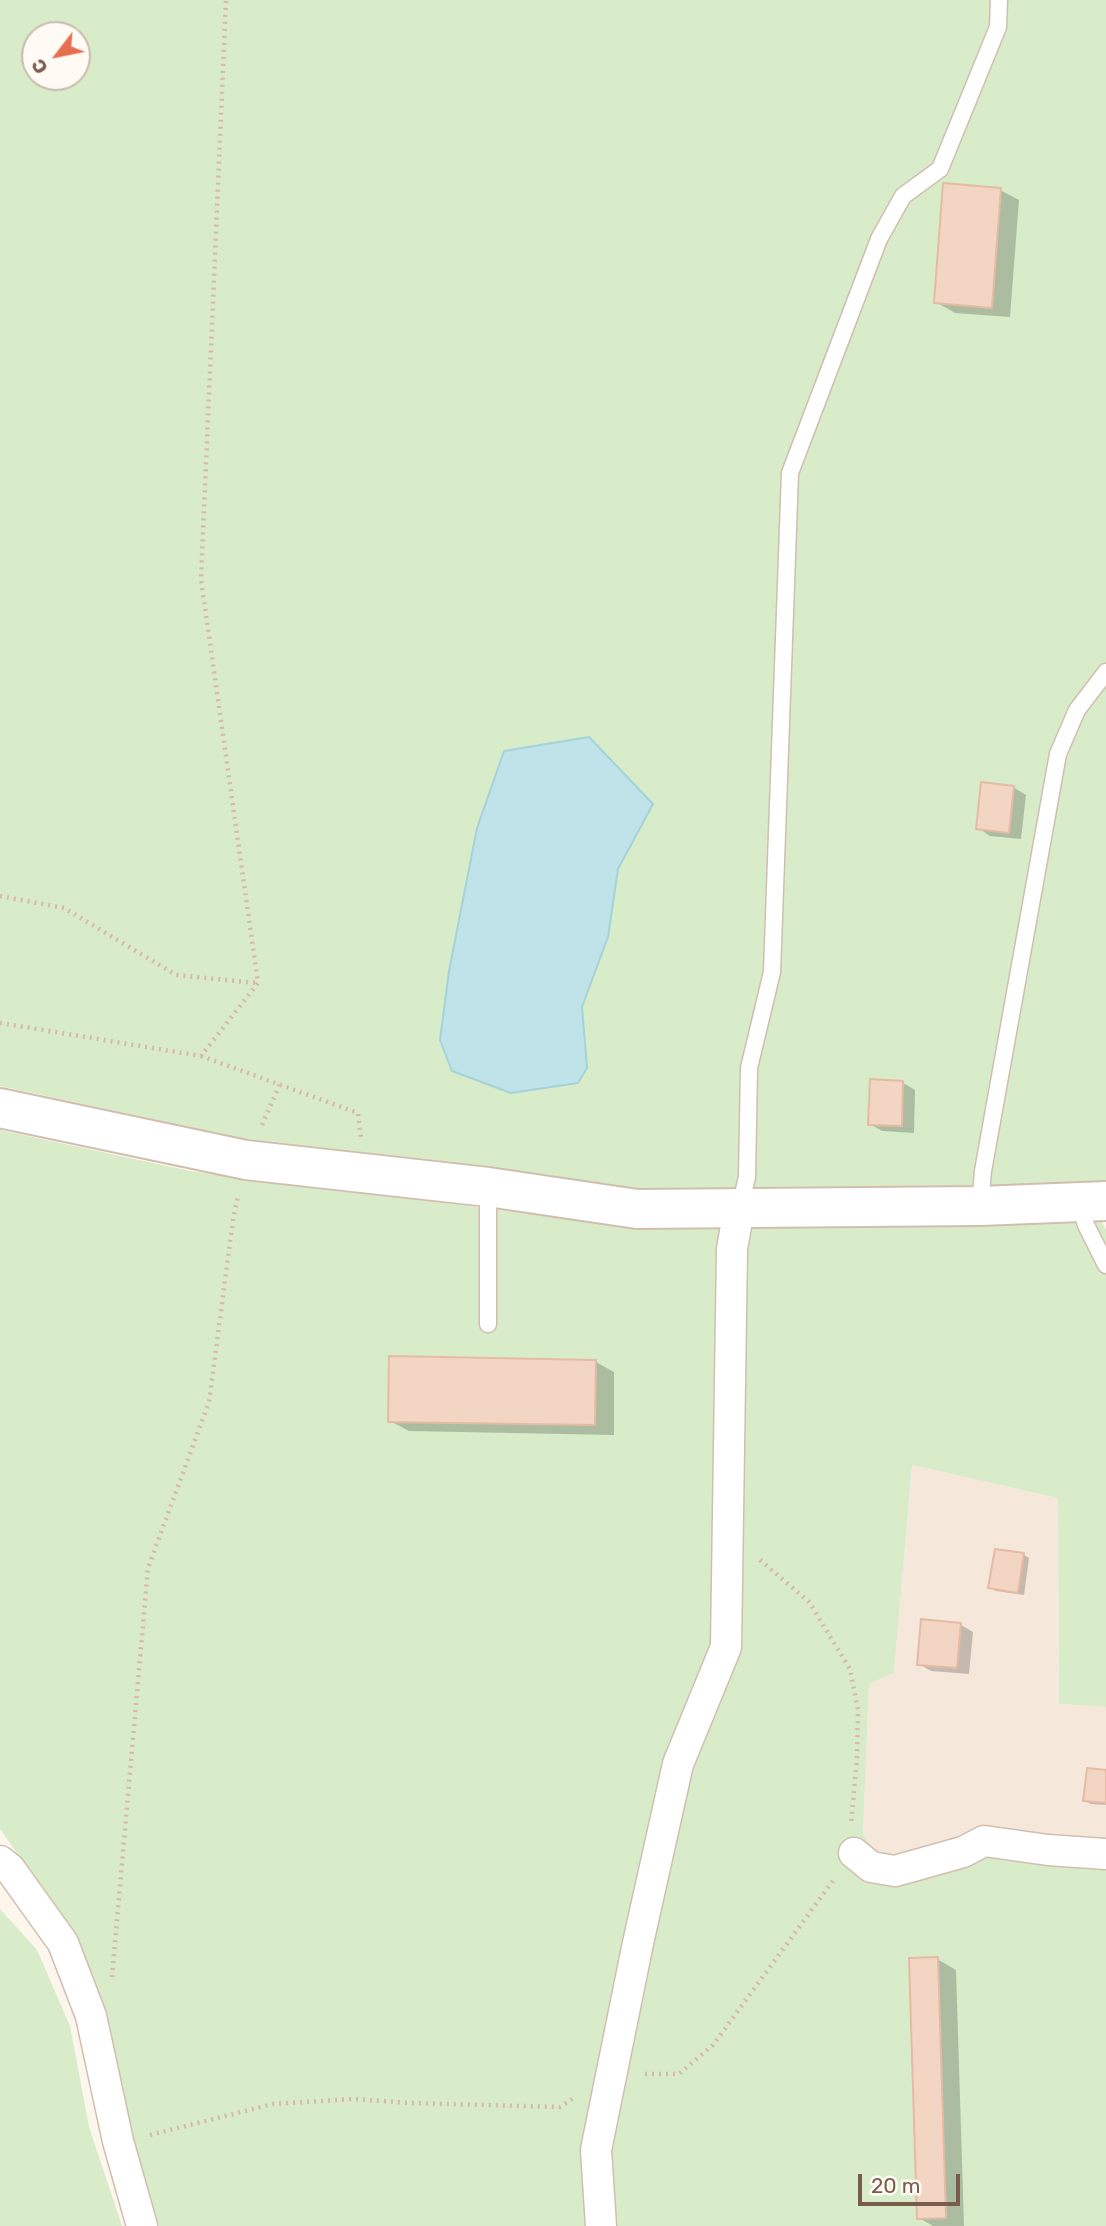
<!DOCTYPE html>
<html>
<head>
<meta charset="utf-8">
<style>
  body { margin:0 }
  #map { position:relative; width:1106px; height:2226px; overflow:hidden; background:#fdf6ec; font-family:Rubik,sans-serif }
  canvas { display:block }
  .north { position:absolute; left:21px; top:21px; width:70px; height:70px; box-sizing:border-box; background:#fffaf3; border:2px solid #cabbb1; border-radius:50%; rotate:238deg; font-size:19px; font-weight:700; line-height:28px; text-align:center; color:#7a5c4d }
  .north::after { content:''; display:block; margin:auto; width:24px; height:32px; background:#e76f51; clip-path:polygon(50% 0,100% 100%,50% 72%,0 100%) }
  .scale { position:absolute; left:858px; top:2174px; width:102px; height:32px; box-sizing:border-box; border:4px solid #7a5c4d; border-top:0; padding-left:9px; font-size:21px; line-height:24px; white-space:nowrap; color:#7a5c4d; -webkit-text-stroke:5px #fffaf3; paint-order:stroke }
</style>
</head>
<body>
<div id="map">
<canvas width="1106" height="2226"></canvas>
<div class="north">С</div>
<div class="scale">20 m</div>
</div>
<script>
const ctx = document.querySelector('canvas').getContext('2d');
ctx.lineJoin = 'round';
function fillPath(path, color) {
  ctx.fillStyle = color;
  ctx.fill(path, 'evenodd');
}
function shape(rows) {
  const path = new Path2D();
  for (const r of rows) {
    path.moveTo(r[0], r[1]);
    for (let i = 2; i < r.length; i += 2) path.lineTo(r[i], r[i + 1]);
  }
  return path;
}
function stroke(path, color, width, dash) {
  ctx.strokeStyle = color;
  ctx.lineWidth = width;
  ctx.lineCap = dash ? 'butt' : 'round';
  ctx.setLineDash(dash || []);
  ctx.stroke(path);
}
const residential = shape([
  [912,1465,1058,1498,1059,1704,1106,1707,1106,1845,897,1860,874,1850,863,1834,869,1684,894,1673]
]);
const green = shape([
  [0,0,1106,0,1106,1183,724,1193,636,1192,245,1139,0,1086],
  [35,35,77,35,77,77,35,77],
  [0,1130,190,1171,640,1228,1102,1222,1106,1230,1106,1707,1059,1704,1058,1498,912,1465,894,1673,869,1684,863,1834,874,1850,897,1860,1106,1845,1106,2226,159,2226,134,2159,87,1964,71,1931,0,1829],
  [0,1909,37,1950,70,2026,89,2127,122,2226,0,2226]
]);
const water = shape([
  [589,737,653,804,618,869,608,937,582,1007,587,1068,578,1083,511,1093,452,1071,440,1040,449,971,477,828,504,751,589,737]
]);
const shadow = shape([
  [1000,190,1019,200,1010,317,955,313,936,302],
  [1013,787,1026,795,1021,839,990,836,978,828],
  [903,1083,915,1090,914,1133,882,1131,870,1124],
  [596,1362,614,1372,614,1435,409,1431,390,1421],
  [1024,1555,1029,1558,1024,1595,996,1591,990,1587],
  [961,1625,973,1632,969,1674,931,1671,919,1664],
  [1106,1772,1106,1805,1091,1804,1085,1801],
  [937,1959,956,1970,964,2226,933,2226,919,2218]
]);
const building = shape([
  [943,183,1001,188,992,308,934,303,943,183],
  [981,782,1014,786,1009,833,976,829,981,782],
  [870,1079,903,1081,902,1126,868,1125,870,1079],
  [389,1356,596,1360,595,1425,388,1422,389,1356],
  [995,1549,1024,1553,1018,1593,988,1588,995,1549],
  [921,1619,961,1623,957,1668,917,1665,921,1619],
  [1087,1768,1106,1770,1106,1803,1083,1801,1087,1768],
  [938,1957,946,2218,917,2219,909,1958,938,1957]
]);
const path = shape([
  [0,896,64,908,176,975,257,983],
  [0,1023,201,1056,258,983,201,579,226,0],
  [201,1056,358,1113,361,1138],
  [262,1125,280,1084],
  [760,1560,809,1602,850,1669,858,1710,857,1758,851,1824],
  [112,1977,148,1568,209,1402,233,1220,238,1196],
  [645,2074,679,2074,713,2045,835,1878],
  [150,2135,273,2104,353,2099,411,2103,560,2107,575,2097]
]);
const service = shape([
  [1079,1201,1086,1225,1106,1265],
  [980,1206,983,1171,1058,754,1077,710,1106,672],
  [740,1207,747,1177,749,1068,772,972,790,473,879,239,903,196,940,169,998,27,999,0],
  [488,1324,488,1187]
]);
const minor = shape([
  [854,1853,871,1867,895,1871,963,1852,984,1841,1048,1850,1106,1854],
  [0,1861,10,1869,63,1943,91,2016,118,2141,142,2226],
  [601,2226,596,2150,638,1943,678,1764,726,1647,732,1249,739,1209]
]);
const tertiary = shape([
  [0,1108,246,1160,488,1187,637,1209,980,1206,1106,1201]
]);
fillPath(residential, '#f5e8da');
fillPath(green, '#d8ecc9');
fillPath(water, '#bfe3e8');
stroke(water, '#a5d3da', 2);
fillPath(shadow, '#0003');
fillPath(building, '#f3d5c3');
stroke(building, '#e6bba3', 2);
stroke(service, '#d1beb0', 19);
stroke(minor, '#d1beb0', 33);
stroke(tertiary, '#d1beb0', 42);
stroke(path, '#d9b8a5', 4.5, [2, 5]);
stroke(service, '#fff', 16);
stroke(minor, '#fff', 30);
stroke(tertiary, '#fff', 38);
</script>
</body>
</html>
